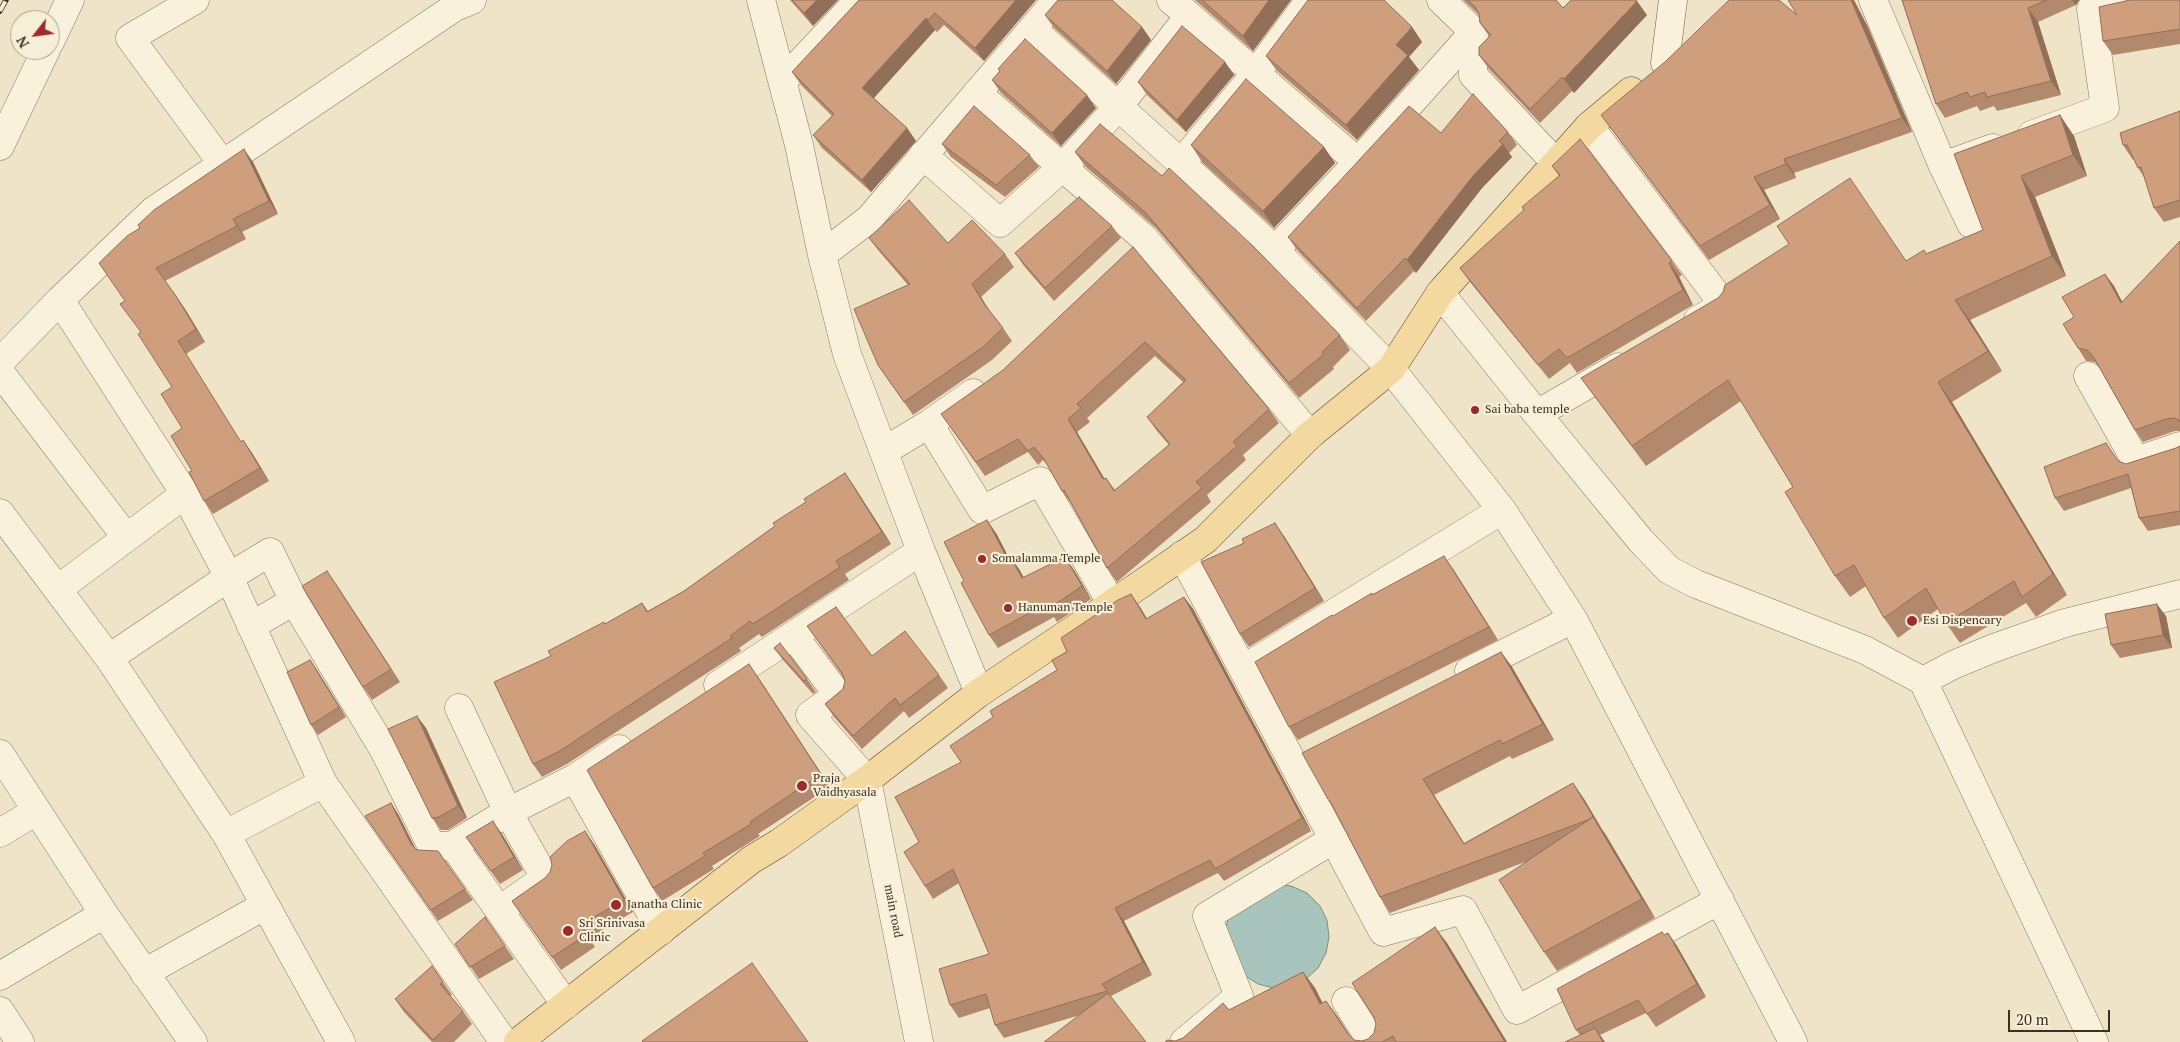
<!DOCTYPE html>
<html>
<head>
<meta charset="utf-8">
<style>
  body { margin:0 }
  #map { position:relative; width:2180px; height:1042px; overflow:hidden; background:#f0e4c8; font-family:"PT Serif",serif }
  canvas { display:block }
  .north { position:absolute; left:10px; top:10px; width:50px; height:50px; box-sizing:border-box; background:#f7eed8; border:1px solid #ada18e; border-radius:50%; rotate:240deg; font-size:14px; font-weight:700; line-height:20px; text-align:center; color:#3d2e20 }
  .north::after { content:''; display:block; margin:auto; width:18px; height:22px; background:#9e2a2b; clip-path:polygon(50% 0,100% 100%,50% 72%,0 100%) }
  .scale { position:absolute; left:2008px; top:1010px; width:102px; height:22px; box-sizing:border-box; border:2px solid #3d2e20; border-top:0; padding-left:6px; font-size:15px; line-height:18px; white-space:nowrap; color:#3d2e20; -webkit-text-stroke:4px #f7eed8; paint-order:stroke }
</style>
</head>
<body>
<div id="map">
<canvas width="2180" height="1042"></canvas>
<div class="north">N</div>
<div class="scale">20 m</div>
</div>
<script>
const ctx = document.querySelector('canvas').getContext('2d');
ctx.lineJoin = 'round';
function fillPath(path, color) {
  ctx.fillStyle = color;
  ctx.fill(path, 'evenodd');
}
function shape(rows) {
  const path = new Path2D();
  for (const r of rows) {
    path.moveTo(r[0], r[1]);
    for (let i = 2; i < r.length; i += 2) path.lineTo(r[i], r[i + 1]);
  }
  return path;
}
function stroke(path, color, width, dash) {
  ctx.strokeStyle = color;
  ctx.lineWidth = width;
  ctx.lineCap = dash ? 'butt' : 'round';
  ctx.setLineDash(dash || []);
  ctx.stroke(path);
}
function drawText(font, color, halo, rows, align = 'center') {
  ctx.font = font + ' "PT Serif",serif';
  ctx.lineWidth = 4.5;
  ctx.setLineDash([]);
  ctx.textBaseline = 'middle';
  ctx.strokeStyle = halo;
  ctx.fillStyle = color;
  for (const [text, x, y, turn = 0] of rows) {
    ctx.save();
    ctx.translate(x, y);
    ctx.rotate((+turn || 0) * Math.PI / 180);
    ctx.textAlign = isNaN(turn) ? turn : align;
    if (halo) ctx.strokeText(text, 0, 0);
    ctx.fillText(text, 0, 0);
    ctx.restore();
  }
}
const water = shape([
  [1273,883,1291,886,1307,893,1320,906,1327,920,1329,937,1326,953,1318,968,1306,979,1274,988,1258,984,1244,975,1225,929,1231,911,1273,883]
]);
const street = shape([
  [195,0,130,38,222,163],
  [761,0,799,145,822,255,847,354,921,551,979,693],
  [1171,0,1358,162],
  [1310,0,1256,73,1181,163,1275,250,1391,369,1502,510,1573,619,1793,1042],
  [1441,0,1474,32,1473,75,1555,162],
  [1873,0,1943,166,1971,224],
  [1032,29,1181,163],
  [50,42,70,0],
  [783,81,859,0],
  [977,93,1144,238,1310,435],
  [1589,126,1724,305,1698,320],
  [2031,135,2105,108,2091,9,2134,0],
  [0,146,46,50],
  [923,155,1000,223,1064,166,1118,107,1189,16],
  [1943,166,1993,148],
  [1275,250,1358,162,1474,32],
  [822,255,869,219,1057,0],
  [1440,293,1537,414,1641,541,1669,570,1696,584,1865,650,1923,681,2094,1042],
  [60,300,185,494,229,577,323,783,504,1042],
  [0,362,60,300,153,211,455,7,472,0],
  [0,372,126,537],
  [2088,376,2136,461,2180,446],
  [1537,414,1618,367],
  [929,424,982,510,1040,481,1112,604],
  [884,451,929,424,973,393],
  [0,513,109,658,226,834,341,1042],
  [1182,555,1383,932,1463,910,1517,1010,1720,900],
  [58,589,185,494],
  [251,626,294,601],
  [794,636,838,695,810,715,867,780,919,1042],
  [109,658,229,577,270,552,294,601,384,750,432,847,453,845,566,1005],
  [1243,669,1502,510],
  [1469,671,1573,619],
  [1923,681,1953,665,1994,648,2065,623,2180,594],
  [718,685,921,551],
  [459,708,508,812,545,878,500,910],
  [0,754,104,914,193,1042],
  [575,778,661,931],
  [0,833,36,811],
  [226,834,323,783],
  [453,845,508,812,575,778,619,749],
  [144,973,264,906],
  [0,976,104,914],
  [1346,1001,1372,1042],
  [0,1011,20,1042],
  [1184,1042,1239,996,1207,916,1334,839]
]);
const secondary = shape([
  [1665,63,1673,0]
]);
const primary = shape([
  [518,1042,751,860,779,843,867,780,979,693,1112,604,1205,540,1310,435,1391,369,1440,293,1589,126,1631,91]
]);
const rail = shape([
  [0,11,6,0]
]);
const wall = shape([
  [790,0,838,0,813,26],
  [859,0,1036,0,984,61,944,25,937,32,935,30,874,98,907,128,916,141,871,192,822,148,813,135,832,116,801,85,792,72],
  [1195,0,1291,0,1253,51],
  [1463,0,1556,0,1563,8,1647,15,1574,93,1572,91,1540,123,1489,69,1479,55,1489,36,1480,23,1479,15],
  [1902,0,2079,0,2076,5,2038,22,2061,95,1997,111,1994,106,1980,111,1977,106,1945,118,1936,104],
  [2180,0,2180,44,2113,55,2103,41,2128,1],
  [1045,15,1142,27,1151,40,1116,84,1054,28],
  [1797,15,1867,25,1912,132,1794,173,1796,178,1764,190,1780,219,1709,260,1601,115],
  [1412,27,1422,42,1409,57,1419,70,1357,140,1277,71,1266,56],
  [1225,62,1234,75,1186,132,1147,95,1138,82],
  [998,69,1096,108,1061,146,1001,93,992,80,1000,71],
  [2180,111,2180,217,2164,222,2154,208,2144,177,2138,168,2134,159,2133,160,2123,145],
  [1508,132,1517,145,1509,153,1512,157,1482,188,1416,273,1414,271,1366,321,1297,250,1288,237,1441,133],
  [2074,136,2087,176,2035,197,2066,276,1970,320,2002,371,1952,402,2067,595,2036,617,2026,603,1960,643,1946,623,1938,609,1898,638,1884,618,1866,586,1850,597,1835,576,1793,487,1741,401,1646,466,1581,378,1926,254,1983,230,1954,154],
  [942,144,1030,155,1039,167,1005,197,951,157],
  [1191,145,1324,147,1335,163,1274,228,1202,162],
  [1075,152,1340,335,1350,350,1333,367,1334,369,1299,398,1156,228,1085,166],
  [253,162,278,214,242,232,246,239,165,281,185,309,205,342,186,354,241,442,243,440,252,453,269,481,213,514,204,501,192,471,182,428,172,387,141,333,125,301,140,228],
  [1552,166,1672,261,1682,275,1679,277,1693,305,1577,373,1570,363,1549,379,1470,282,1460,268,1524,210,1559,176],
  [1112,226,1121,238,1054,301,1024,266,1015,253],
  [869,238,948,243,1005,254,1014,267,981,297,989,311,1003,328,1012,341,992,360,913,415,878,365,908,285,878,250],
  [2180,241,2180,431,2175,431,2143,442,2135,430,2098,365,2095,362,2086,361,2078,348,2074,317,2105,274,2114,286,2122,302],
  [1133,247,1269,409,1279,423,1243,455,1246,460,1207,495,1211,502,1117,582,1107,568,1072,505,1062,491,1048,466,1043,460,1038,465,1028,452,985,476,951,428,1003,370],
  [1155,356,1183,382,1147,417,1157,431,1169,445,1115,490,1106,478,1104,479,1077,432,1090,422,1087,418],
  [2180,446,2180,525,2148,531,2139,518,2131,488,2064,511,2055,498,2119,462,2126,464,2176,448],
  [845,473,891,544,845,574,849,580,762,637,759,634,739,648,741,651,567,764,542,777,533,764,551,656,605,624,642,603,648,611,684,591,775,526],
  [996,533,1008,557,1019,569,1023,577,1074,570,1091,599,1057,622,1054,617,998,648,989,635,964,581],
  [1284,536,1324,601,1249,647,1240,634],
  [1453,569,1498,640,1298,740,1289,727,1333,616,1373,594],
  [336,584,400,682,372,700,363,687],
  [1184,597,1193,609,1311,831,1224,881,1218,873,1124,921,1152,975,1111,996,1080,1015,1004,1038,995,1025,990,1008,959,1018,950,1005,989,954,959,883,933,899,925,886,919,842,961,762,993,717,1057,670,1067,652,1140,607,1147,619],
  [2166,616,2172,648,2120,658,2111,645],
  [807,626,872,656,939,675,948,688,909,718,904,711,862,749,834,717,825,704,843,689,845,681,842,675],
  [774,648,807,679,816,692,813,694,783,660],
  [1501,652,1512,667,1554,740,1512,759,1510,756,1434,795,1464,843,1573,783,1584,799,1655,918,1557,971,1544,952,1525,862,1390,913,1380,897,1336,812,1329,801],
  [310,660,317,670,346,717,318,735,311,725],
  [758,677,830,787,758,834,760,836,712,866,714,869,662,901,653,888],
  [426,728,467,818,448,830,441,830,432,818],
  [391,803,398,814,415,848,417,850,438,851,473,900,438,921,365,816],
  [502,834,523,870,500,884,466,837],
  [594,844,633,912,589,938,595,947,561,970,512,901],
  [485,917,514,959,479,979,455,944],
  [1668,933,1677,946,1706,997,1656,1027,1646,1013,1600,1035,1605,1042,1565,1042,1580,1035,1576,1030,1664,935],
  [1447,943,1507,1042,1165,1042,1175,1041,1183,1038,1229,1010,1303,972,1315,988,1322,1003,1326,1001,1350,1036,1354,1040,1362,1041,1368,1039,1374,1033],
  [432,966,452,995,450,996,463,1011,472,1024,454,1042,432,1042,404,1012,395,999]
]);
const shadedWall = shape([
  [817,0,838,0,813,26,804,13],
  [1016,0,1036,0,984,61,975,48],
  [1269,0,1291,0,1253,51,1243,36],
  [1851,0,1854,0,1867,25,1912,132,1902,118],
  [2072,0,2079,0,2076,5],
  [1637,1,1647,15,1574,93,1564,79],
  [2028,8,2038,22,2061,95,2051,81],
  [926,18,935,30,871,101,862,88],
  [1142,27,1151,40,1116,84,1107,71],
  [1412,27,1422,42,1409,57,1419,70,1357,140,1346,125,1396,45],
  [1225,62,1234,75,1186,132,1177,120],
  [1087,95,1096,108,1061,146,1052,133],
  [2060,115,2074,136,2087,176,2073,155],
  [907,128,916,141,871,192,862,180],
  [1503,144,1512,157,1482,188,1416,273,1407,260,1473,176],
  [1324,147,1335,163,1274,228,1263,211],
  [244,149,253,162,278,214,269,201],
  [1784,159,1794,173,1796,178,1786,164],
  [2021,176,2035,197,2066,276,2052,256],
  [1754,177,1764,190,1780,219,1770,205],
  [233,219,242,232,246,239,237,226],
  [1669,263,1679,277,1693,305,1683,290],
  [2105,274,2114,286,2129,315,2121,303],
  [972,284,981,297,994,318,985,305],
  [176,296,185,309,205,342,196,329],
  [1955,300,1970,320,2002,371,1988,351],
  [1938,382,1952,402,2067,595,2053,574],
  [1068,419,1077,432,1113,493,1103,479],
  [243,440,252,453,269,481,260,468],
  [845,473,854,486,891,544,882,532],
  [987,520,996,533,1016,571,1007,558],
  [1275,523,1284,536,1324,601,1315,588],
  [1010,556,1019,569,1031,590,1022,578],
  [1444,556,1453,569,1498,640,1489,627],
  [1065,557,1074,570,1091,599,1082,586],
  [327,571,336,584,400,682,391,669],
  [1131,594,1140,607,1155,632,1146,619],
  [1184,597,1193,609,1311,831,1302,818],
  [2157,604,2166,616,2172,648,2163,635],
  [1501,652,1512,667,1554,740,1543,724],
  [310,660,317,670,346,717,339,707],
  [749,664,758,677,830,787,821,774],
  [417,716,426,728,467,818,458,806],
  [1423,779,1434,795,1474,859,1464,844],
  [1573,783,1584,799,1604,833,1594,818],
  [391,803,398,814,418,854,411,844],
  [1593,817,1606,835,1655,918,1642,899],
  [493,821,502,834,523,870,514,857],
  [585,831,594,844,633,912,624,900],
  [1115,908,1124,921,1152,975,1143,962],
  [1435,927,1447,943,1507,1042,1505,1042],
  [1668,933,1677,946,1706,997,1697,984],
  [1303,972,1315,988,1332,1021,1320,1004],
  [1326,1001,1338,1017,1354,1042,1353,1042],
  [1595,1028,1604,1041,1605,1042,1603,1042]
]);
const building = shape([
  [792,0,817,0,804,13,792,0],
  [859,0,1016,0,975,48,935,13,928,20,926,18,862,88,907,128,862,180,813,135,834,114,792,72,859,0],
  [1058,0,1112,0,1142,27,1107,71,1045,15,1058,0],
  [1202,0,1269,0,1243,36,1202,0],
  [1308,0,1384,0,1412,27,1396,45,1408,55,1346,125,1266,56,1308,0],
  [1468,0,1556,0,1563,8,1571,0,1635,0,1637,1,1564,79,1562,77,1530,109,1479,55,1479,47,1491,35,1480,23,1479,13,1475,7,1468,0],
  [1729,0,1779,0,1797,15,1788,0,1851,0,1902,118,1784,159,1786,164,1754,177,1770,205,1700,246,1601,115,1666,61,1729,0],
  [1902,0,2047,0,2028,8,2051,81,1987,97,1985,92,1970,97,1967,92,1936,104,1902,0],
  [2130,0,2180,0,2180,29,2103,41,2099,7,2130,0],
  [1182,26,1225,62,1177,120,1138,82,1182,26],
  [1025,39,1087,95,1052,133,992,80,1000,71,998,69,1025,39],
  [1246,79,1324,147,1263,211,1191,145,1246,79],
  [1473,94,1508,132,1499,141,1503,144,1473,176,1407,260,1405,258,1357,308,1288,237,1409,106,1441,133,1473,94],
  [974,106,1030,155,996,185,942,144,974,106],
  [2180,111,2180,200,2154,208,2141,167,2138,168,2127,145,2123,145,2120,133,2180,111],
  [2060,115,2073,155,2021,176,2052,256,1955,300,1988,351,1938,382,2053,574,2022,597,2014,581,1946,623,1926,588,1884,618,1854,565,1835,576,1785,492,1793,487,1728,380,1632,446,1581,378,1718,298,1723,292,1725,285,1789,244,1777,226,1850,178,1906,261,1924,250,1926,254,1983,230,1954,154,2060,115],
  [1100,124,1162,176,1169,168,1254,247,1340,335,1322,352,1324,354,1289,383,1146,213,1075,152,1100,124],
  [1580,139,1672,261,1669,263,1683,290,1567,358,1559,349,1538,365,1460,268,1524,210,1522,207,1560,175,1552,166,1580,139],
  [244,149,269,201,233,219,237,226,156,268,176,296,196,329,178,341,241,442,243,440,260,468,204,501,189,472,192,471,171,436,182,428,161,394,172,387,138,334,141,332,120,304,125,301,99,263,127,236,140,228,138,225,154,210,244,149],
  [1079,197,1112,226,1045,288,1015,253,1079,197],
  [909,200,948,243,972,220,1005,254,972,284,985,305,1003,328,983,347,904,402,878,365,854,309,910,284,869,238,909,200],
  [2180,241,2180,421,2175,418,2166,419,2135,430,2093,356,2087,350,2078,348,2063,324,2074,317,2062,297,2105,274,2121,303,2180,241],
  [1133,247,1269,409,1233,442,1237,446,1196,482,1202,488,1107,568,1064,490,1062,491,1044,459,1034,447,1028,451,1018,439,976,462,941,414,1003,370,1133,247],
  [1145,342,1186,380,1147,417,1170,444,1114,491,1106,478,1103,479,1068,419,1081,408,1077,404,1145,342],
  [2106,443,2118,461,2126,464,2176,448,2180,446,2180,511,2139,518,2128,474,2055,498,2044,467,2106,443],
  [845,473,882,532,836,561,840,567,753,624,750,621,730,636,732,638,558,752,533,764,494,682,551,656,548,651,604,622,605,624,642,603,647,612,684,591,775,526,773,523,806,502,804,499,845,473],
  [987,520,1007,558,1010,556,1022,578,1065,557,1082,586,1048,609,1046,604,989,635,961,583,964,581,944,542,987,520],
  [1275,523,1315,588,1240,634,1201,562,1244,543,1242,539,1275,523],
  [1444,556,1489,627,1289,727,1255,662,1332,615,1333,616,1372,593,1372,595,1444,556],
  [327,571,391,669,363,687,302,586,327,571],
  [1131,594,1146,619,1184,597,1302,818,1215,869,1210,860,1115,908,1143,962,1102,984,1107,991,995,1025,986,994,950,1005,939,969,989,954,953,869,925,886,904,852,919,842,895,797,961,762,950,746,993,717,990,711,1057,670,1052,660,1067,652,1061,638,1118,600,1131,594],
  [2157,604,2163,635,2111,645,2105,614,2157,604],
  [836,607,872,656,905,631,939,675,900,705,895,698,853,736,825,704,843,689,845,681,842,673,807,626,836,607],
  [780,643,807,679,804,681,774,648,780,643],
  [1501,652,1543,724,1502,744,1500,740,1423,779,1464,844,1573,783,1594,818,1593,817,1588,820,1380,897,1330,801,1329,801,1302,753,1501,652],
  [310,660,339,707,311,725,287,672,310,660],
  [749,664,821,774,750,822,751,824,703,853,705,856,653,888,587,770,749,664],
  [417,716,458,806,439,817,432,818,388,729,417,716],
  [391,803,411,844,417,850,438,851,465,889,431,910,365,816,391,803],
  [1593,817,1642,899,1544,952,1499,880,1593,817],
  [493,821,514,857,491,871,466,837,493,821],
  [585,831,624,900,580,925,586,935,552,957,512,901,545,878,550,872,552,865,550,857,567,841,585,831],
  [485,917,505,946,470,967,455,944,485,917],
  [1435,927,1505,1042,1396,1042,1393,1036,1382,1042,1165,1042,1167,1040,1175,1041,1183,1038,1223,1003,1229,1010,1303,972,1320,1004,1326,1001,1348,1034,1354,1040,1362,1041,1368,1039,1374,1033,1376,1024,1374,1017,1352,983,1435,927],
  [1662,932,1664,935,1668,933,1697,984,1647,1014,1638,1000,1576,1030,1557,989,1662,932],
  [752,963,808,1042,643,1042,642,1041,752,963],
  [432,966,443,982,440,984,463,1011,433,1040,395,999,432,966],
  [1108,993,1146,1042,1044,1042,1108,993],
  [1595,1028,1603,1042,1565,1042,1595,1028]
]);
const markers = [
  [1475,410,5,"#9e2a2b"],
  [982,559,5,"#9e2a2b"],
  [1008,608,5,"#9e2a2b"],
  [1912,621,6,"#9e2a2b"],
  [802,786,6,"#9e2a2b"],
  [616,905,6,"#9e2a2b"],
  [568,931,6,"#9e2a2b"]
];
const poiNames = [
  ["Sai baba temple",1485,410],
  ["Somalamma Temple",992,559],
  ["Hanuman Temple",1018,608],
  ["Esi Dispencary",1923,621],
  ["Praja",813,779],
  ["Vaidhyasala",813,793],
  ["Janatha Clinic",627,905],
  ["Sri Srinivasa",579,924],
  ["Clinic",579,938]
];
const streetNames = [
  ["main road",893,911,79]
];
fillPath(water, '#a9c4bc');
stroke(water, '#6f938a', 1);
stroke(street, '#8d765c', 29);
stroke(secondary, '#6f573f', 29);
stroke(primary, '#5b4430', 29);
stroke(street, '#faf1dc', 28);
stroke(secondary, '#faf1dc', 28);
stroke(primary, '#f3d9a0', 28);
stroke(rail, '#3d2e20', 5.5);
stroke(rail, '#f7eed8', 4, [11]);
fillPath(wall, '#b2896c');
fillPath(shadedWall, '#916f58');
fillPath(building, '#cf9f7d');
stroke(building, '#916f58', 1);
for (const [x, y, r, color] of markers) {
  const dot = new Path2D();
  dot.arc(x, y, r, 0, 2 * Math.PI);
  ctx.fillStyle = color;
  ctx.fill(dot);
  stroke(dot, '#f7eed8', 2);
}
drawText('12px', '#3d2e20', '#f7eed8', poiNames, 'left');
drawText('12px', '#3d2e20', '#f7eed8', streetNames);
</script>
</body>
</html>
